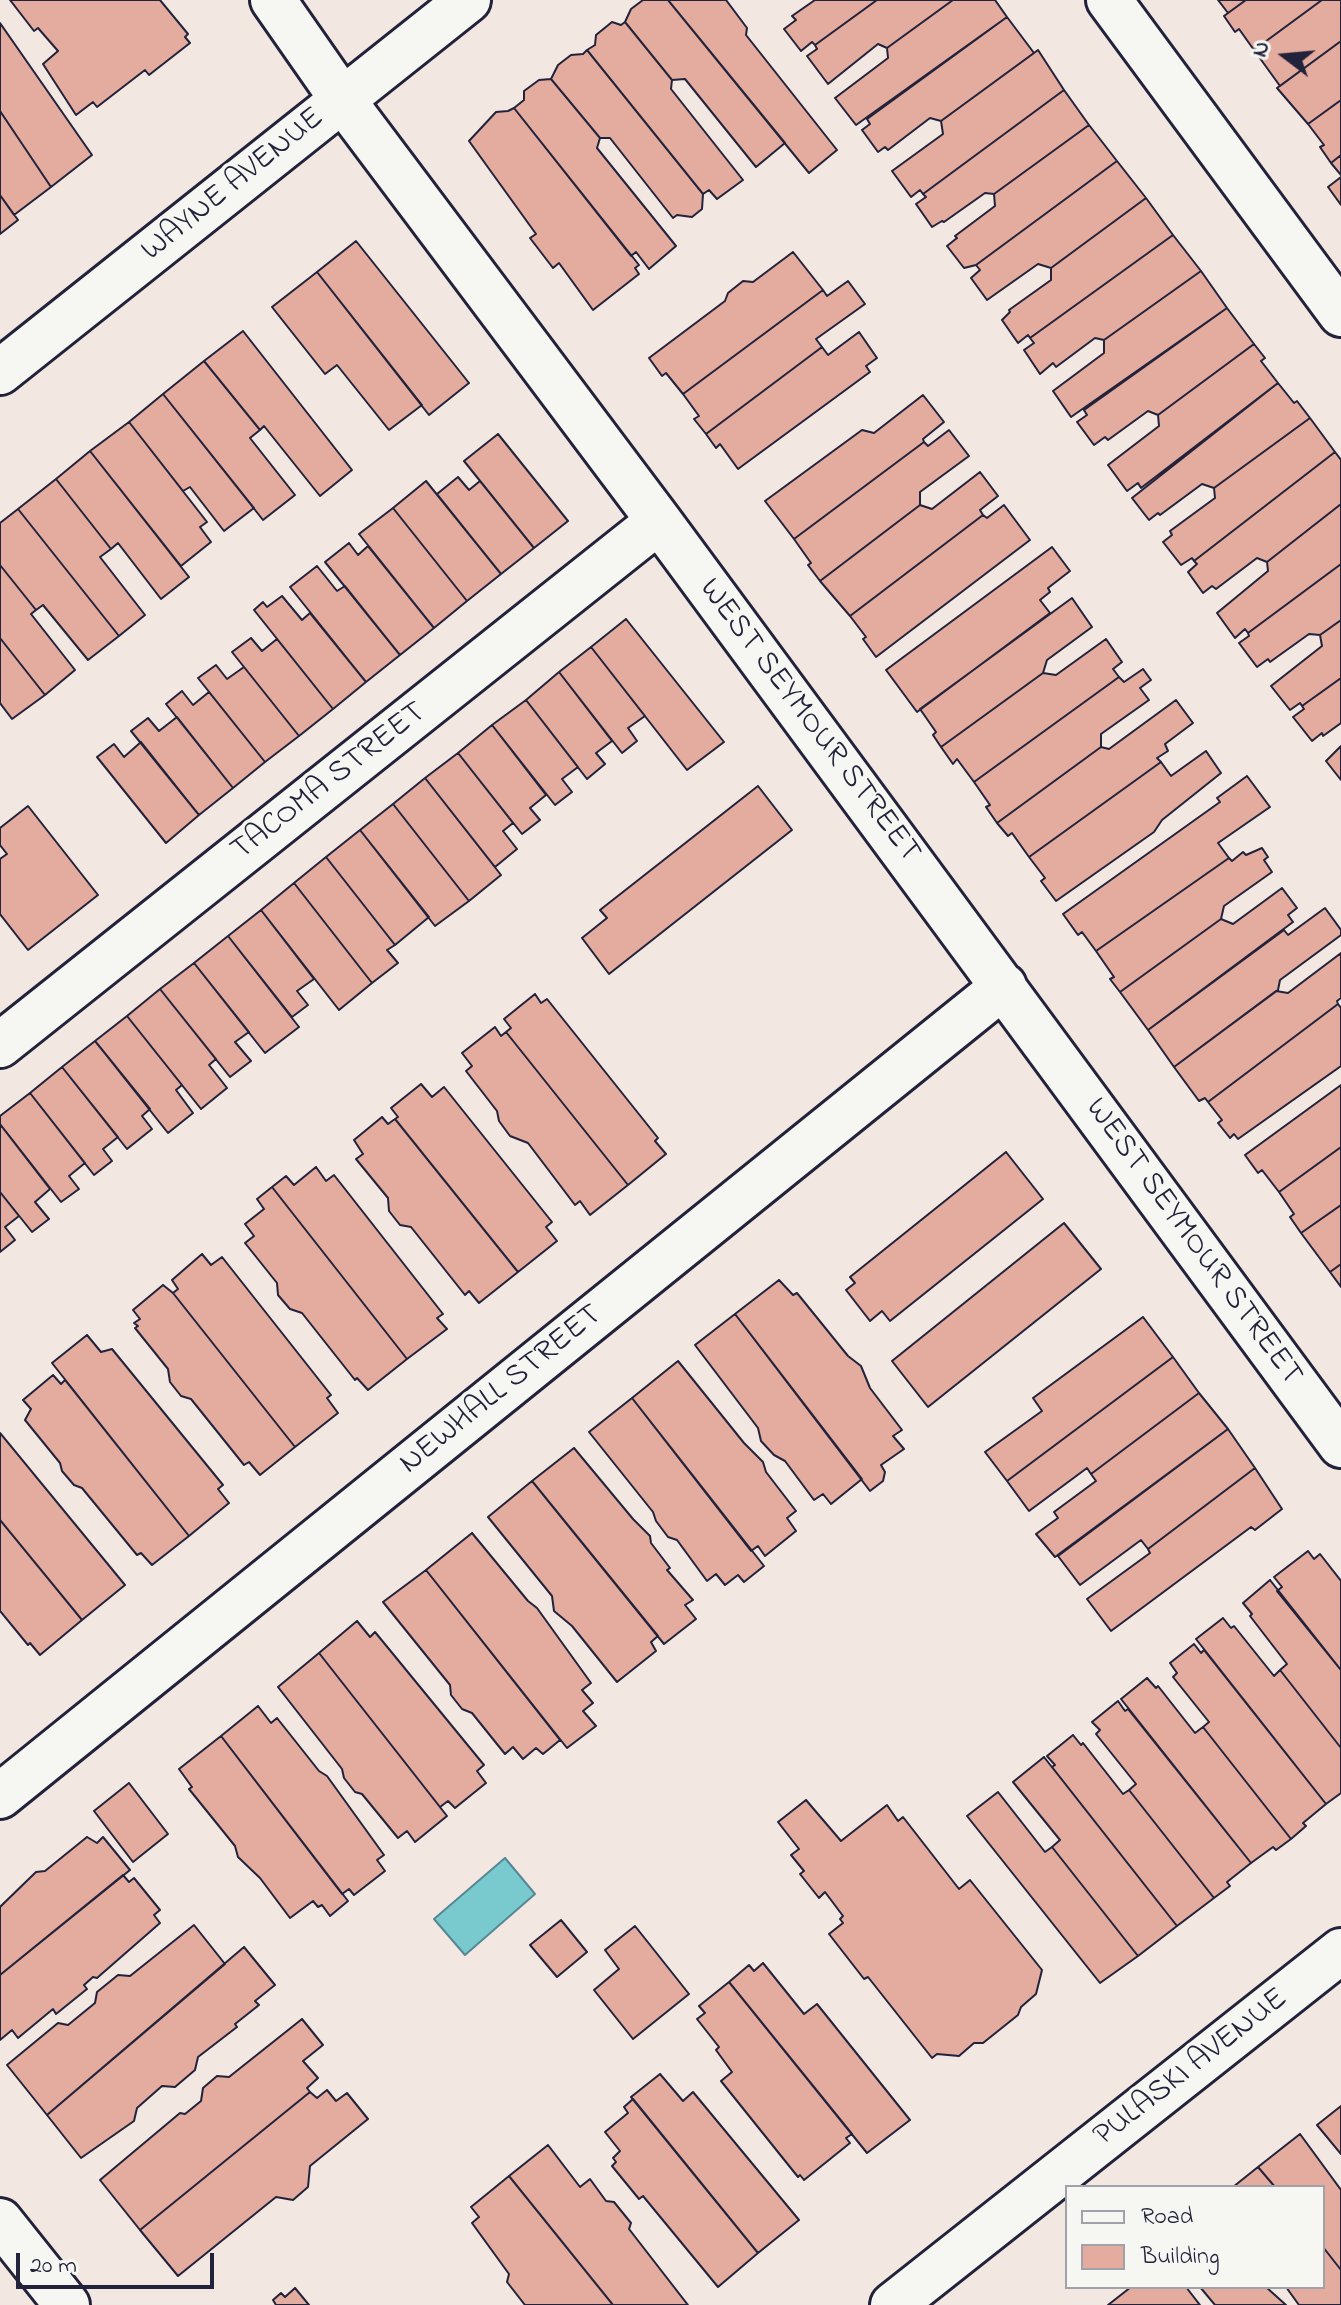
<!DOCTYPE html>
<html>
<head>
<meta charset="utf-8">
<style>
  body { margin:0 }
  #map { position:relative; width:1341px; height:2305px; overflow:hidden; background:#f2e7e1; font-family:"Indie Flower",sans-serif }
  canvas { display:block }
  .legend { position:absolute; left:1065px; top:2185px; width:260px; height:104px; box-sizing:border-box; background:#f6f6f2; border:2px solid #a1a1a9; margin:0; padding:10px 14px; list-style:none; font-size:24px; color:#22223b }
  .legend li { display:flex; align-items:center; gap:16px; height:40px }
  .legend b { width:40px; border:2px solid #a1a1a9 }
  .north { position:absolute; left:1245px; top:16px; width:80px; height:80px; -webkit-text-stroke:6px #f6f6f2; paint-order:stroke; rotate:286deg; font-size:22px; font-weight:700; line-height:32px; text-align:center; color:#22223b }
  .north::after { content:''; display:block; margin:auto; width:28px; height:36px; background:#22223b; clip-path:polygon(50% 0,100% 100%,50% 72%,0 100%) }
  .scale { position:absolute; left:16px; top:2253px; width:198px; height:36px; box-sizing:border-box; border:4px solid #22223b; border-top:0; padding-left:10px; font-size:24px; line-height:28px; white-space:nowrap; color:#22223b; -webkit-text-stroke:6px #f6f6f2; paint-order:stroke }
</style>
</head>
<body>
<div id="map">
<canvas width="1341" height="2305"></canvas>
<ul class="legend">
<li><b style="height:10px;background:#f6f6f2"></b>Road</li>
<li><b style="height:22px;background:#e4ab9f"></b>Building</li>
</ul>
<div class="north">N</div>
<div class="scale">20 m</div>
</div>
<script>
const ctx = document.querySelector('canvas').getContext('2d');
ctx.lineJoin = 'round';
function fillPath(path, color) {
  ctx.fillStyle = color;
  ctx.fill(path, 'evenodd');
}
function shape(rows) {
  const path = new Path2D();
  for (const r of rows) {
    path.moveTo(r[0], r[1]);
    for (let i = 2; i < r.length; i += 2) path.lineTo(r[i], r[i + 1]);
  }
  return path;
}
function stroke(path, color, width, dash) {
  ctx.strokeStyle = color;
  ctx.lineWidth = width;
  ctx.lineCap = dash ? 'butt' : 'round';
  ctx.setLineDash(dash || []);
  ctx.stroke(path);
}
function drawText(font, color, halo, rows, align = 'center') {
  ctx.font = font + ' "Indie Flower",sans-serif';
  ctx.lineWidth = 7;
  ctx.setLineDash([]);
  ctx.textBaseline = 'middle';
  ctx.strokeStyle = halo;
  ctx.fillStyle = color;
  for (const [text, x, y, turn = 0] of rows) {
    ctx.save();
    ctx.translate(x, y);
    ctx.rotate((+turn || 0) * Math.PI / 180);
    ctx.textAlign = isNaN(turn) ? turn : align;
    if (halo) ctx.strokeText(text, 0, 0);
    ctx.fillText(text, 0, 0);
    ctx.restore();
  }
}
const water = shape([
  [505,1858,535,1894,465,1955,434,1919,505,1858]
]);
const building = shape([
  [10,0,160,0,188,34,185,37,190,43,149,75,145,70,97,107,93,102,76,115,43,64,58,51,38,28,34,31,10,0],
  [643,0,668,0,785,143,756,167,685,79,672,80,625,22,631,9,643,0],
  [668,0,726,0,747,28,746,35,837,150,809,173,668,0],
  [815,0,877,0,815,45,812,42,801,51,784,29,796,20,792,16,815,0],
  [877,0,953,0,887,48,878,44,828,84,807,56,817,49,815,45,877,0],
  [953,0,995,0,1007,17,856,125,835,98,888,58,887,48,953,0],
  [1218,0,1246,0,1228,13,1218,0],
  [1246,0,1322,0,1254,50,1239,29,1235,32,1224,16,1246,0],
  [1322,0,1341,0,1341,41,1280,86,1254,50,1322,0],
  [1007,17,1034,53,941,121,930,118,888,150,885,147,878,152,862,130,870,124,867,119,1007,17],
  [612,22,621,25,625,22,672,80,671,89,743,180,717,199,709,190,703,194,587,50,595,45,596,35,612,22],
  [0,23,92,155,51,187,0,111,0,23],
  [1341,41,1341,100,1308,124,1277,88,1341,41],
  [587,50,703,194,702,209,692,217,677,215,673,218,610,138,600,138,551,79,558,65,571,55,583,54,587,50],
  [1038,50,1064,90,923,194,920,190,911,197,892,171,943,134,941,121,1038,50],
  [551,79,600,138,597,148,676,246,649,269,636,252,631,256,514,108,524,100,524,91,539,80,551,79],
  [1064,90,1089,125,994,194,985,193,944,222,942,221,932,227,916,204,926,197,923,194,1064,90],
  [1341,100,1341,155,1331,163,1320,147,1324,145,1308,124,1341,100],
  [514,108,639,265,635,268,639,274,593,310,559,263,553,268,530,238,536,234,469,141,496,112,508,111,514,108],
  [0,111,51,187,14,215,0,195,0,111],
  [1089,125,1117,161,976,265,964,268,947,246,957,238,955,236,995,206,994,194,1089,125],
  [1341,155,1341,175,1331,163,1341,155],
  [1117,161,1146,198,1051,268,1038,264,987,300,971,278,980,270,976,265,1117,161],
  [1341,177,1341,205,1328,187,1341,177],
  [0,195,18,220,0,234,0,195],
  [1146,198,1173,235,1030,338,1028,335,1018,343,1002,320,1010,312,1009,310,1051,280,1051,268,1146,198],
  [1173,235,1201,271,1104,340,1095,338,1056,367,1053,363,1040,374,1024,350,1034,343,1030,338,1173,235],
  [356,241,469,383,429,415,317,272,356,241],
  [793,252,823,290,683,394,666,373,662,376,649,358,725,301,728,293,743,281,753,282,793,252],
  [1201,271,1227,308,1071,417,1053,391,1104,353,1104,340,1201,271],
  [317,272,422,405,389,430,337,365,325,374,272,307,317,272],
  [848,281,865,304,816,339,822,347,706,434,694,419,699,416,683,394,823,290,827,296,848,281],
  [1227,308,1254,344,1158,415,1148,411,1108,440,1105,437,1094,445,1077,422,1087,415,1084,410,1227,308],
  [243,331,352,470,320,496,264,426,260,430,204,361,243,331],
  [859,332,877,358,866,366,870,372,738,469,720,444,716,448,706,434,822,347,828,355,859,332],
  [1254,344,1265,358,1261,361,1278,383,1141,488,1138,483,1127,491,1108,465,1159,426,1158,415,1254,344],
  [204,361,260,430,250,438,295,495,263,520,163,394,204,361],
  [1278,383,1294,403,1297,401,1310,418,1214,488,1202,484,1160,515,1158,513,1149,520,1132,498,1278,383],
  [163,394,254,508,224,531,190,487,183,491,129,422,163,394],
  [923,395,944,422,923,439,924,442,794,539,765,501,862,430,874,433,923,395],
  [1310,418,1335,452,1194,561,1192,558,1181,565,1163,542,1172,535,1170,531,1215,498,1214,488,1310,418],
  [129,422,207,522,200,527,211,542,181,566,90,451,129,422],
  [949,430,969,456,920,492,920,505,820,581,808,565,811,563,794,539,924,442,928,446,949,430],
  [498,434,568,521,534,548,464,461,498,434],
  [90,451,189,577,161,599,118,543,111,549,56,479,90,451],
  [1335,452,1341,460,1341,504,1267,562,1257,558,1216,589,1212,586,1203,593,1188,572,1197,564,1194,561,1335,452],
  [980,472,998,496,980,510,983,515,850,616,820,581,920,505,932,509,980,472],
  [458,477,469,490,480,481,534,548,501,574,437,494,458,477],
  [56,479,111,549,100,557,145,615,119,636,18,509,56,479],
  [426,481,501,574,467,601,393,508,426,481],
  [1341,504,1341,564,1248,633,1245,629,1235,638,1217,613,1268,571,1267,562,1341,504],
  [1004,505,1030,540,876,657,863,639,866,637,850,616,983,515,987,518,1004,505],
  [393,508,467,601,434,628,359,534,393,508],
  [18,509,119,636,88,660,43,605,36,610,0,565,0,523,18,509],
  [349,543,358,555,368,546,434,628,400,655,325,562,349,543],
  [1052,547,1070,571,1048,588,1050,592,1040,600,1050,613,917,712,886,670,1052,547],
  [1341,564,1341,620,1320,635,1309,634,1270,662,1268,659,1257,667,1239,643,1249,636,1248,633,1341,564],
  [0,565,36,610,31,614,75,670,45,695,0,638,0,565],
  [317,566,337,591,345,586,400,655,366,682,290,587,317,566],
  [282,596,302,620,310,613,366,682,333,709,254,610,263,602,267,607,282,596],
  [1072,598,1092,627,1047,660,1043,673,941,747,933,735,936,732,920,709,1072,598],
  [626,619,724,742,687,770,591,647,626,619],
  [1341,620,1341,678,1302,706,1300,703,1290,710,1271,686,1322,646,1320,635,1341,620],
  [0,638,45,695,12,719,0,703,0,638],
  [251,638,262,651,277,639,333,709,299,736,232,652,251,638],
  [1106,639,1122,662,1113,669,1119,677,974,782,957,759,953,764,941,747,1043,673,1056,675,1106,639],
  [591,647,645,716,628,728,637,741,622,753,559,672,591,647],
  [216,665,227,679,244,667,299,736,265,762,198,678,216,665],
  [1143,669,1151,680,1140,688,1149,700,1101,734,1101,747,997,823,986,807,990,805,974,782,1119,677,1124,682,1143,669],
  [559,672,612,741,596,753,605,764,587,779,526,700,559,672],
  [1341,678,1341,723,1323,736,1322,733,1312,741,1293,717,1304,709,1302,706,1341,678],
  [182,691,193,705,209,692,265,762,233,788,166,704,182,691],
  [526,700,578,767,562,779,572,792,555,805,492,725,526,700],
  [1176,700,1193,723,1165,744,1168,751,1157,758,1161,762,1029,857,1012,833,1008,836,997,823,1101,747,1109,749,1176,700],
  [177,717,233,788,199,815,131,731,148,718,159,731,177,717],
  [492,725,546,795,530,808,540,820,522,834,458,753,492,725],
  [141,742,199,815,166,843,97,757,114,744,124,757,141,742],
  [1341,746,1341,780,1326,761,1341,746],
  [1206,751,1221,773,1162,820,1154,832,1056,901,1041,881,1045,878,1029,857,1161,762,1171,776,1206,751],
  [458,753,513,823,503,831,517,849,495,867,425,778,458,753],
  [1247,776,1270,807,1218,843,1229,858,1096,951,1082,932,1078,935,1063,914,1220,802,1217,798,1247,776],
  [425,778,501,875,469,901,393,804,425,778],
  [758,786,792,830,609,974,582,938,607,918,600,910,758,786],
  [393,804,469,901,435,926,360,830,393,804],
  [28,806,98,895,28,950,0,914,0,859,7,854,0,845,0,828,28,806],
  [360,830,429,917,395,945,326,857,360,830],
  [1262,848,1268,857,1264,860,1272,872,1224,906,1221,919,1120,992,1110,979,1114,977,1096,951,1229,858,1232,861,1243,852,1246,855,1262,848],
  [326,857,395,945,387,950,398,963,372,983,294,883,326,857],
  [294,883,372,983,339,1010,261,910,294,883],
  [1282,888,1297,908,1288,915,1293,922,1148,1030,1120,992,1221,919,1233,924,1282,888],
  [1325,908,1341,930,1341,935,1280,980,1278,990,1174,1067,1148,1030,1284,930,1288,935,1325,908],
  [261,910,314,979,297,991,308,1005,292,1017,228,936,261,910],
  [228,936,299,1027,265,1053,194,963,228,936],
  [1341,953,1341,998,1337,1001,1338,1004,1208,1102,1205,1098,1199,1101,1174,1067,1276,991,1288,993,1341,953],
  [194,963,249,1032,235,1042,251,1061,230,1077,160,989,194,963],
  [160,989,216,1059,209,1065,227,1088,201,1109,127,1016,160,989],
  [535,994,541,1003,547,999,658,1138,655,1141,666,1154,628,1185,506,1032,511,1028,504,1019,535,994],
  [1338,1004,1341,1008,1341,1066,1238,1139,1234,1134,1230,1138,1218,1123,1222,1120,1208,1102,1338,1004],
  [127,1016,182,1085,176,1090,193,1113,168,1133,95,1041,127,1016],
  [495,1027,501,1036,506,1032,628,1185,590,1215,580,1201,575,1205,528,1143,510,1136,499,1121,497,1111,466,1071,472,1066,462,1053,495,1027],
  [95,1041,150,1109,142,1116,152,1129,127,1149,62,1067,95,1041],
  [62,1067,118,1137,103,1149,112,1161,94,1175,30,1093,62,1067],
  [421,1084,432,1097,444,1087,552,1222,546,1227,557,1241,518,1272,395,1119,398,1117,391,1108,421,1084],
  [1341,1085,1341,1147,1279,1192,1262,1170,1258,1173,1245,1155,1341,1085],
  [30,1093,85,1163,69,1176,79,1189,61,1202,0,1124,0,1116,30,1093],
  [382,1117,388,1124,395,1119,518,1272,479,1303,469,1291,465,1295,411,1227,400,1225,389,1211,388,1198,356,1159,363,1154,354,1140,382,1117],
  [0,1124,50,1189,35,1202,49,1219,32,1232,0,1192,0,1124],
  [1341,1147,1341,1205,1301,1233,1290,1217,1294,1214,1279,1192,1341,1147],
  [1006,1152,1043,1199,890,1321,882,1311,870,1321,846,1290,855,1283,850,1277,1006,1152],
  [316,1167,326,1181,334,1175,443,1314,437,1318,447,1329,407,1359,272,1187,286,1176,294,1185,316,1167],
  [272,1187,407,1359,368,1390,357,1378,355,1380,302,1313,290,1309,278,1295,277,1283,245,1243,254,1236,245,1224,264,1209,257,1199,272,1187],
  [0,1192,19,1216,5,1227,15,1240,0,1252,0,1192],
  [1341,1205,1341,1264,1330,1272,1301,1233,1341,1205],
  [1064,1223,1101,1269,928,1407,892,1361,1064,1223],
  [202,1254,211,1265,222,1257,331,1395,327,1398,338,1413,295,1447,173,1293,178,1289,172,1280,202,1254],
  [1341,1264,1341,1287,1330,1272,1341,1264],
  [779,1280,793,1295,797,1293,848,1356,861,1366,870,1388,902,1430,893,1436,904,1449,881,1465,885,1472,883,1481,870,1491,735,1314,779,1280],
  [163,1285,173,1293,295,1447,260,1475,249,1462,244,1465,191,1399,181,1396,170,1382,168,1369,135,1328,138,1326,134,1323,140,1319,133,1310,163,1285],
  [735,1314,862,1479,831,1504,823,1494,814,1500,785,1461,774,1455,761,1441,758,1428,695,1345,735,1314],
  [1143,1317,1173,1357,1007,1481,985,1452,1042,1411,1033,1398,1143,1317],
  [87,1335,101,1352,112,1349,223,1485,218,1489,229,1503,189,1536,52,1363,87,1335],
  [1173,1357,1199,1393,1091,1474,1087,1468,1029,1511,1007,1481,1173,1357],
  [678,1361,744,1443,763,1462,766,1472,796,1511,787,1518,796,1531,765,1556,758,1546,751,1551,632,1398,678,1361],
  [53,1375,61,1384,65,1380,189,1536,152,1565,141,1553,137,1555,82,1488,74,1485,62,1471,60,1463,25,1420,31,1409,23,1400,53,1375],
  [1199,1393,1228,1429,1055,1557,1036,1534,1058,1518,1054,1512,1096,1481,1091,1474,1199,1393],
  [632,1398,764,1566,744,1582,738,1575,725,1585,716,1574,707,1581,677,1540,668,1537,656,1521,653,1512,589,1432,632,1398],
  [1228,1429,1255,1468,1148,1549,1141,1540,1080,1585,1058,1556,1228,1429],
  [0,1433,125,1585,82,1620,0,1520,0,1433],
  [574,1448,633,1519,650,1536,651,1543,670,1568,667,1570,693,1600,685,1605,696,1619,664,1644,532,1481,574,1448],
  [1255,1468,1282,1509,1255,1530,1251,1527,1111,1631,1087,1599,1150,1553,1148,1549,1255,1468],
  [532,1481,658,1636,651,1642,656,1651,617,1682,572,1626,554,1611,552,1596,488,1517,532,1481],
  [0,1520,82,1620,40,1655,30,1643,28,1645,0,1611,0,1520],
  [472,1533,528,1601,537,1608,591,1683,582,1690,593,1703,583,1711,596,1726,567,1748,426,1570,472,1533],
  [1308,1551,1314,1559,1320,1554,1341,1581,1341,1670,1277,1591,1282,1587,1274,1577,1308,1551],
  [426,1570,560,1740,543,1754,536,1748,523,1759,513,1747,505,1754,472,1713,462,1709,451,1695,450,1685,383,1602,426,1570],
  [1270,1580,1341,1670,1341,1748,1280,1670,1287,1664,1250,1616,1252,1614,1243,1603,1270,1580],
  [1223,1618,1231,1628,1234,1626,1274,1676,1280,1670,1341,1748,1341,1793,1326,1804,1196,1639,1223,1618],
  [357,1621,370,1637,375,1632,484,1765,477,1771,486,1783,455,1808,448,1801,440,1807,319,1653,357,1621],
  [1194,1644,1201,1653,1204,1650,1326,1804,1303,1823,1306,1826,1291,1839,1203,1727,1209,1722,1173,1677,1177,1673,1170,1663,1194,1644],
  [319,1653,447,1816,415,1842,407,1831,398,1838,362,1794,355,1792,344,1778,342,1769,278,1687,319,1653],
  [1147,1678,1156,1688,1158,1686,1195,1733,1203,1727,1291,1839,1276,1850,1273,1847,1251,1863,1121,1699,1147,1678],
  [1118,1701,1125,1711,1128,1709,1251,1863,1227,1882,1230,1886,1214,1898,1129,1790,1136,1784,1096,1734,1100,1730,1092,1722,1118,1701],
  [258,1706,271,1723,277,1718,319,1771,327,1776,384,1855,377,1860,385,1871,354,1895,349,1889,342,1894,221,1736,258,1706],
  [1073,1735,1081,1745,1083,1743,1123,1794,1129,1790,1214,1898,1177,1926,1052,1767,1055,1765,1047,1756,1073,1735],
  [221,1736,348,1901,330,1916,322,1905,318,1907,313,1901,290,1918,260,1878,238,1857,235,1846,189,1789,192,1787,179,1769,221,1736],
  [1044,1757,1177,1926,1138,1956,1052,1847,1060,1840,1013,1782,1044,1757],
  [129,1783,168,1834,133,1862,94,1811,129,1783],
  [998,1792,1045,1852,1052,1847,1138,1956,1100,1983,967,1816,998,1792],
  [806,1800,841,1841,887,1805,898,1821,903,1817,959,1889,970,1880,1042,1970,1036,1994,1021,2007,1018,2015,983,2043,974,2043,959,2056,937,2054,932,2058,868,1977,864,1979,829,1934,843,1923,840,1919,843,1916,825,1892,819,1898,800,1874,804,1871,791,1855,799,1849,778,1822,806,1800],
  [87,1837,97,1843,103,1837,130,1870,0,1975,0,1907,36,1872,45,1871,87,1837],
  [123,1875,129,1882,134,1878,160,1910,154,1915,160,1923,97,1978,93,1977,84,1985,87,1989,56,2014,53,2009,18,2038,12,2030,0,2040,0,1975,123,1875],
  [561,1920,587,1952,557,1977,530,1945,561,1920],
  [194,1925,225,1964,47,2115,7,2065,58,2023,68,2025,95,2003,97,1992,118,1975,130,1976,194,1925],
  [635,1926,689,1994,633,2039,594,1990,619,1969,605,1950,635,1926],
  [244,1947,275,1985,255,2001,259,2005,235,2024,237,2027,198,2057,195,2070,175,2087,162,2086,137,2108,134,2121,81,2158,47,2115,244,1947],
  [763,1963,804,2014,817,2004,910,2120,867,2153,729,1982,749,1965,754,1971,763,1963],
  [729,1982,852,2134,846,2138,850,2143,804,2180,800,2175,798,2177,721,2081,732,2072,716,2050,719,2047,697,2019,705,2013,699,2006,729,1982],
  [302,2019,323,2045,303,2061,318,2078,307,2088,310,2092,140,2230,100,2180,180,2113,185,2114,201,2101,203,2088,217,2076,229,2077,302,2019],
  [660,2074,683,2101,693,2092,799,2220,758,2253,631,2097,660,2074],
  [327,2090,336,2101,347,2093,368,2119,310,2166,308,2187,293,2200,276,2197,178,2276,140,2230,310,2092,317,2098,327,2090],
  [633,2099,758,2253,718,2287,643,2196,639,2199,612,2166,616,2162,613,2158,620,2151,605,2132,628,2113,624,2107,633,2099],
  [1341,2106,1341,2154,1317,2125,1341,2106],
  [1300,2134,1341,2190,1341,2270,1323,2247,1323,2187,1275,2187,1258,2167,1300,2134],
  [548,2145,580,2187,590,2179,606,2201,614,2202,631,2223,629,2229,688,2305,613,2305,509,2176,548,2145],
  [1258,2167,1275,2187,1233,2187,1258,2167],
  [509,2176,613,2305,525,2305,507,2282,509,2274,472,2223,479,2217,471,2207,509,2176],
  [1323,2247,1341,2270,1341,2305,1299,2305,1286,2287,1323,2287,1323,2247],
  [1131,2287,1186,2287,1200,2305,1108,2305,1131,2287],
  [1200,2287,1266,2287,1286,2305,1215,2305,1200,2287],
  [295,2288,309,2305,276,2305,273,2300,281,2293,285,2297,295,2288]
]);
const street = shape([
  [273,0,342,99,659,521,1341,1445],
  [1109,0,1341,314],
  [0,1045,659,521],
  [0,1796,1004,986],
  [0,2221,67,2305],
  [893,2305,1341,1951]
]);
const secondary = shape([
  [0,372,468,0]
]);
const streetNames = [
  ["WAYNE AVENUE",234,186,-39],
  ["WEST SEYMOUR STREET",808,722,53],
  ["TACOMA STREET",330,783,-38],
  ["WEST SEYMOUR STREET",1192,1243,54],
  ["NEWHALL STREET",502,1391,-39],
  ["PULASKI AVENUE",1192,2069,-38]
];
fillPath(water, '#79cacf');
stroke(water, '#568794', 2);
fillPath(building, '#e4ab9f');
stroke(building, '#22223b', 2);
stroke(street, '#22223b', 50);
stroke(secondary, '#22223b', 50);
stroke(street, '#f6f6f2', 44);
stroke(secondary, '#f6f6f2', 44);
drawText('32px', '#22223b', '#f6f6f2', streetNames);
</script>
</body>
</html>
